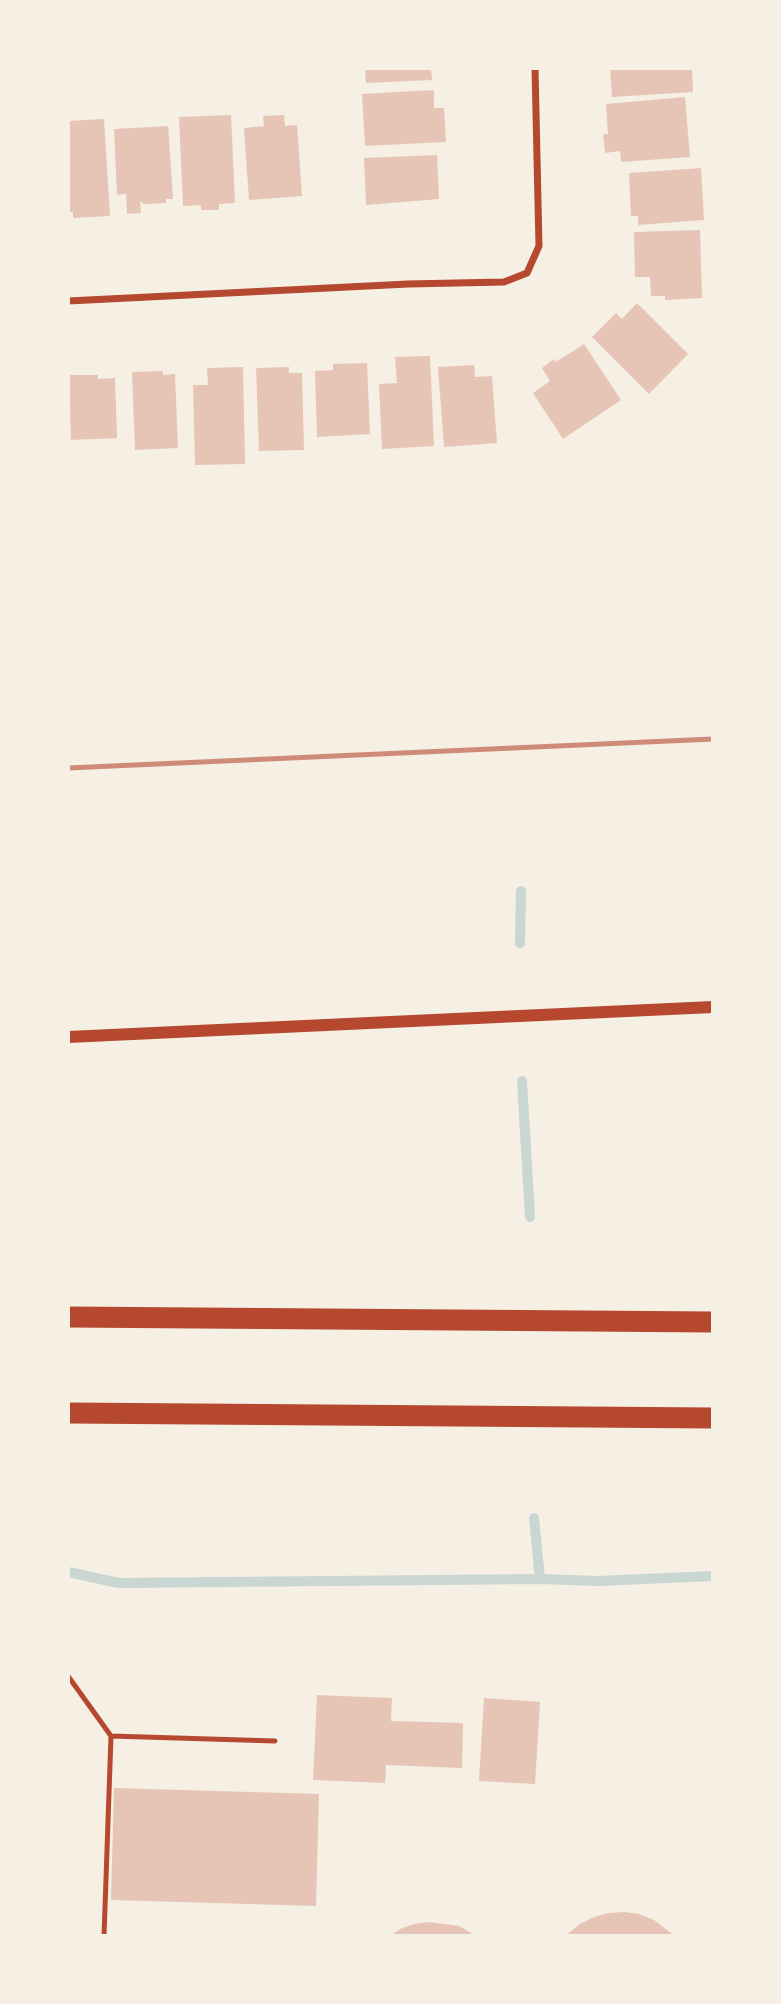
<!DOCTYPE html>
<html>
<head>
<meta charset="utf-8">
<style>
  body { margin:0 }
  #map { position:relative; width:781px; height:2004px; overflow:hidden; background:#f6efe4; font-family:Literata,serif }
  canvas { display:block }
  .frame { position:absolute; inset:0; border:70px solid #f6efe4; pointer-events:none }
</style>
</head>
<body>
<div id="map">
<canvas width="781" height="2004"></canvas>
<div class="frame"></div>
</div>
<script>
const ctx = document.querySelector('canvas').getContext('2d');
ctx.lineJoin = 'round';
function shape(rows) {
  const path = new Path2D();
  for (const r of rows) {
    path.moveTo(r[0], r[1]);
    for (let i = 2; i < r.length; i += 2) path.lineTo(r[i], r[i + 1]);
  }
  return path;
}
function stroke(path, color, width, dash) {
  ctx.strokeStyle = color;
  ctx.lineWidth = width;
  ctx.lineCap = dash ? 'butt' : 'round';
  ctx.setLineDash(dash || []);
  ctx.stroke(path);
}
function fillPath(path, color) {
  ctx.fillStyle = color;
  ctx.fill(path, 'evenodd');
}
const stream = shape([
  [520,943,521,891],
  [522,1081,530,1217],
  [534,1518,540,1579],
  [68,1572,119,1583,540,1579,598,1581,713,1576]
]);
const building = shape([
  [365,68,431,68,432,80,366,83],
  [610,68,692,68,693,92,612,97],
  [434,90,434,108,444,108,446,142,365,146,362,94],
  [685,97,690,157,621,162,620,151,605,153,603,134,608,134,606,104],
  [231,115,235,203,219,204,219,210,201,210,201,205,183,206,179,117],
  [284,115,285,126,297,125,302,196,249,200,244,128,264,126,263,116],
  [104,119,110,216,73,218,73,212,68,212,68,121],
  [168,126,173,199,166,199,166,203,144,204,140,201,141,213,127,214,126,194,117,195,114,129],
  [437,155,439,199,366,205,364,158],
  [701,168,704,220,638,225,638,216,631,216,629,173],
  [700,230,702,298,665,300,665,296,651,296,650,277,635,277,634,232],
  [637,303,688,354,649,394,592,337,616,313,622,319],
  [584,344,621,400,563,439,533,393,550,381,542,368,554,359,556,362],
  [430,356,434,446,382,449,379,384,397,383,395,357],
  [367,363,370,434,317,437,315,371,333,370,333,364],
  [474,365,475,377,492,376,497,443,444,447,438,367],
  [243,367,245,464,195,465,193,385,208,385,207,368],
  [289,367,289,373,302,373,304,450,259,451,256,368],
  [163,371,163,375,175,374,178,448,135,450,132,372],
  [69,375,98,375,98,379,115,378,117,438,71,440],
  [317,1695,392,1698,391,1721,463,1723,462,1768,386,1765,385,1783,313,1780],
  [484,1698,540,1702,535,1784,479,1781],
  [114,1788,319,1794,316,1906,111,1900],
  [624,1912,639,1914,654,1920,675,1936,565,1936,580,1924,594,1917,609,1913],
  [429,1922,459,1926,476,1936,390,1936,400,1929,414,1924]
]);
const service = shape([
  [68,1676,111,1736],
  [104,1936,111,1736,275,1741]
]);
const minor = shape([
  [68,301,408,284,504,282,527,273,539,246,535,68]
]);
const tertiary = shape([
  [68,1037,713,1007]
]);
const motorway = shape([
  [68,1317,713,1322],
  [68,1413,713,1418]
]);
const rail = shape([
  [68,768,713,739]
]);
stroke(stream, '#c9d6d2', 10);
fillPath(building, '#e6c5b7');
stroke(service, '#b5482f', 5);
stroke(minor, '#b5482f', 7);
stroke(tertiary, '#b5482f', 12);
stroke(motorway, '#b5482f', 21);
stroke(rail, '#cf8b77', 5);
</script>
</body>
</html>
